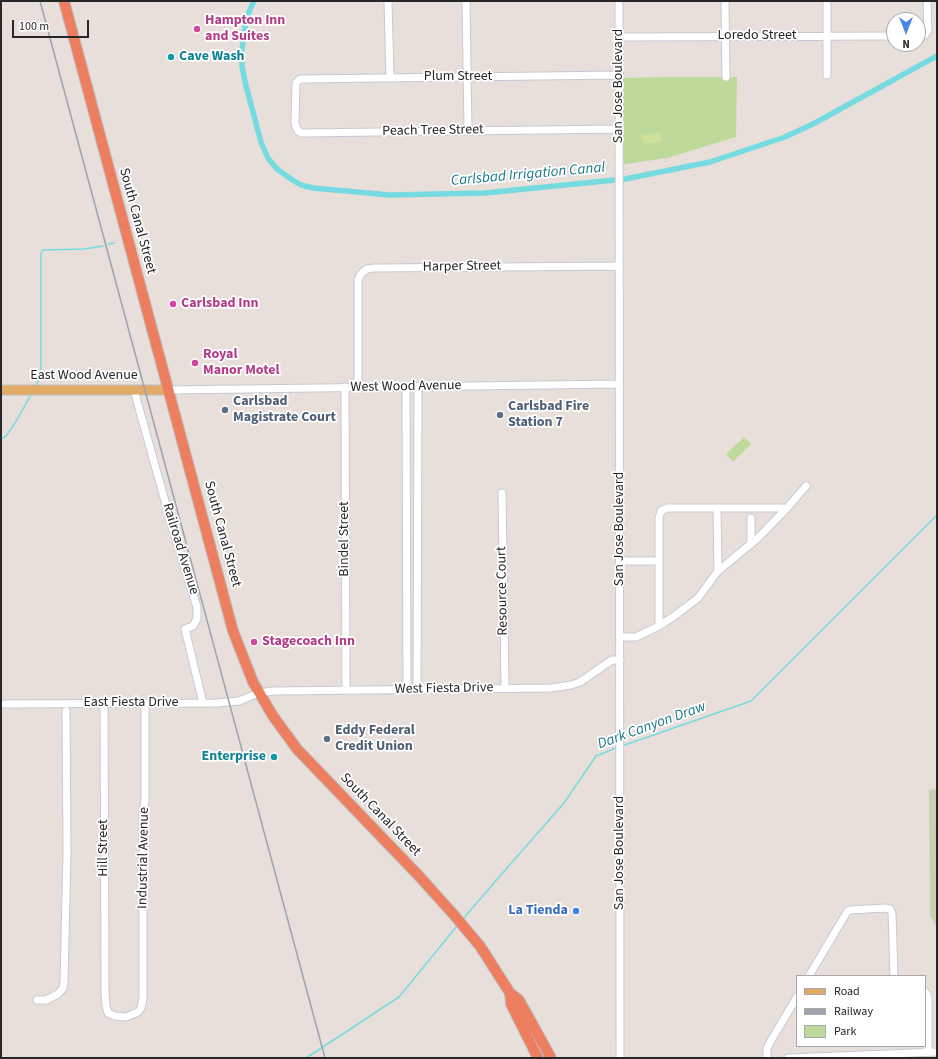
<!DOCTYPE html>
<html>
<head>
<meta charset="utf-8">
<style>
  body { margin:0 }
  #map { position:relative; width:938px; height:1059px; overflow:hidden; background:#e8dfda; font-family:"Source Sans 3",sans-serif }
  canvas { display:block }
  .frame { position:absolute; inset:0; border:2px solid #272727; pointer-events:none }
  .legend { position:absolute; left:796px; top:975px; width:130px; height:72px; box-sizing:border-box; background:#fff; border:1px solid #a9a9a9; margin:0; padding:5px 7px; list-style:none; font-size:12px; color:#272727 }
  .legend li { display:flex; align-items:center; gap:8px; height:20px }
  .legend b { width:20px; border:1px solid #a9a9a9 }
  .north { position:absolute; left:886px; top:12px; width:40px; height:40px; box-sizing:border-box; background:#fff; border:1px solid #a9a9a9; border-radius:50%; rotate:180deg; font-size:11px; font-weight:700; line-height:16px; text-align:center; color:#272727 }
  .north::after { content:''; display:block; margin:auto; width:14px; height:18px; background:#4987e6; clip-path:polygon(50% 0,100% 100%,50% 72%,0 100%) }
  .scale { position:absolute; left:12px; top:20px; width:77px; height:18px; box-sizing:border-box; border:2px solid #272727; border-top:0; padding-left:5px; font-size:12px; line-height:14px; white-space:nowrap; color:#272727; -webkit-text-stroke:3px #fff; paint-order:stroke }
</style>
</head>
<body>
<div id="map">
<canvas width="938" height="1059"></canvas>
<div class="frame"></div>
<ul class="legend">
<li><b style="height:5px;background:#e1aa66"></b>Road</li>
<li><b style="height:5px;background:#9da4af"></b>Railway</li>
<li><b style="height:11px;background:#beda9b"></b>Park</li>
</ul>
<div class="north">N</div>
<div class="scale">100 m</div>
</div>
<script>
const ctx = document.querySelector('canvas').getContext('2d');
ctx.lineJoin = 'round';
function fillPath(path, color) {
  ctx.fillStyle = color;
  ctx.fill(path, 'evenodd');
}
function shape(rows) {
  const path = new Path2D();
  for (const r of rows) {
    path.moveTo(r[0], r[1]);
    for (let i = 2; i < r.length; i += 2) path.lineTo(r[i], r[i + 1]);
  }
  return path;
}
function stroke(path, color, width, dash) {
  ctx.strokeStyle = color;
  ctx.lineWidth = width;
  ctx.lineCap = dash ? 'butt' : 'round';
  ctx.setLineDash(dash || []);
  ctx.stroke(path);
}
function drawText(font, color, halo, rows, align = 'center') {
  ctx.font = font + ' "Source Sans 3",sans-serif';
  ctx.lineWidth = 3.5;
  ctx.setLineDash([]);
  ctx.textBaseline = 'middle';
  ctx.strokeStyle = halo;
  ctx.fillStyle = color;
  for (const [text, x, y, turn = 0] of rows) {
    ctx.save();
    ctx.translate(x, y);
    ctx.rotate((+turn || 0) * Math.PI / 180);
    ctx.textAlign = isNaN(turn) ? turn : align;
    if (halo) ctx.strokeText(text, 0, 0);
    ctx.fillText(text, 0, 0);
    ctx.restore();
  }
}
const green = shape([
  [667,77,737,77,736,137,667,158,619,165,619,78],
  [744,437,751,444,733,462,726,454]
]);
const cemetery = shape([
  [937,789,937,927,930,916,929,790]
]);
const pitch = shape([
  [660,132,662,141,643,144,641,136]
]);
const stream = shape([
  [108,244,114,243],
  [36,386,40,376,41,366,41,253,43,250,84,249,103,246],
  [1,439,6,436,15,423,31,395],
  [622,746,751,701,937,515],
  [462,920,493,884,564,803,596,756,616,748],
  [306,1058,399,997,457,926]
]);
const canal = shape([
  [254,1,246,19,242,49,242,66,245,82,261,142,268,158,277,169,291,179,301,185,313,188,346,191,389,195,485,193,625,179,710,162,785,137,813,124,937,56]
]);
const minor = shape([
  [388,1,390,78],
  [466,1,468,130],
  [619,1,620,1058],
  [725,1,726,77],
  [918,36,925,35,928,30,927,1],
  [619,37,894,36],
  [827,75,827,1],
  [619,129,302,133,298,131,296,127,295,123,296,83,300,79,303,79,619,75],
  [345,387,346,690],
  [358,387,358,280,361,274,367,269,374,268,619,266],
  [406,387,407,689],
  [134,390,173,530,197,607,197,619,193,626,185,629,203,703],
  [168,390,619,384],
  [502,493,505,688],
  [717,508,787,508,806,486],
  [751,518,751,544],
  [620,561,659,561,659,626,636,637,620,637],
  [718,571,758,538,787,508],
  [659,626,673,617,698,598,718,571,717,508,667,508,661,511,659,518,659,561],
  [417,689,418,387],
  [104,703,105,994,106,1006,108,1013,115,1016,126,1017,138,1012,141,1008,143,998,143,816,145,799,145,703],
  [1,704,217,703,239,701,259,693,273,691,551,688,571,685,580,682,612,660,620,660],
  [809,976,847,912,850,910,885,908,890,909,892,913,894,976],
  [925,992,927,994,928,999,928,1052],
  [37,1000,46,1000,58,994,63,988,64,981,67,852,66,711],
  [767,1058,767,1049,769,1044,797,997],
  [788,1058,937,1052]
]);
const major = shape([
  [1,390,168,390]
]);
const highway = shape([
  [64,1,233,631,253,682,273,716,297,749,419,876,454,915,480,946,510,993,519,1000,551,1058],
  [510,993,511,1004,538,1058]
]);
const rail = shape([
  [40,1,325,1058]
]);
const markers = [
  [197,29,4,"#d1479c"],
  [171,57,4,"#0f9aa8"],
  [173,304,4,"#d1479c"],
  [195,363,4,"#d1479c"],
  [225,410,4,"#5c6f8a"],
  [500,415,4,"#5c6f8a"],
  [254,642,4,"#d1479c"],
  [327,739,4,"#5c6f8a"],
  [274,757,4,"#0f9aa8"],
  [576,911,4,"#3f7fe0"]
];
const hotelNames = [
  ["Hampton Inn",205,21],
  ["and Suites",205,37],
  ["Carlsbad Inn",181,304],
  ["Royal",203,355],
  ["Manor Motel",203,371],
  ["Stagecoach Inn",262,642]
];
const streetNames = [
  ["Loredo Street",757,36],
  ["Plum Street",458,77],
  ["San Jose Boulevard",619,86,-90],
  ["Peach Tree Street",433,131,-1],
  ["South Canal Street",137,221,75],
  ["Harper Street",462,267,-1],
  ["East Wood Avenue",84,376],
  ["West Wood Avenue",406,387,-1],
  ["San Jose Boulevard",620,529,-90],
  ["South Canal Street",222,534,75],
  ["Bindel Street",345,539,-90],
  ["Railroad Avenue",180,549,73],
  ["Resource Court",503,591,-91],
  ["West Fiesta Drive",444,689,-1],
  ["East Fiesta Drive",131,703],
  ["South Canal Street",380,815,46],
  ["Hill Street",104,848,-90],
  ["San Jose Boulevard",620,853,-90],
  ["Industrial Avenue",144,858,-89]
];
const cultureNames = [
  ["Cave Wash",179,57],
  ["Enterprise",266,757,"right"]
];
const serviceNames = [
  ["Carlsbad",233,402],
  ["Magistrate Court",233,418],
  ["Carlsbad Fire",508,407],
  ["Station 7",508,423],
  ["Eddy Federal",335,731],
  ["Credit Union",335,747]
];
const shopNames = [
  ["La Tienda",568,911]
];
const waterNames = [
  ["Carlsbad Irrigation Canal",528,175,-5],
  ["Dark Canyon Draw",652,726,-20]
];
fillPath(green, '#beda9b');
fillPath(cemetery, '#c7d0b3');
fillPath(pitch, '#d1e097');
stroke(stream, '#76dbe1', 1.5);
stroke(canal, '#76dbe1', 5.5);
stroke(minor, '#c5cbd4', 9);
stroke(major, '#bebebe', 11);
stroke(highway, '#bebebe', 12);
stroke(minor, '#fff', 7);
stroke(major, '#e1aa66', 9);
stroke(highway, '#ed7f60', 10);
stroke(rail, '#9da4af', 1.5);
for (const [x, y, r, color] of markers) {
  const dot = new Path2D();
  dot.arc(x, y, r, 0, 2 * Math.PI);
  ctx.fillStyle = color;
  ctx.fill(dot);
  stroke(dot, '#fff', 1.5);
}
drawText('bold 14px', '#b23c85', '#fff', hotelNames, 'left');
drawText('14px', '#272727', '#fff', streetNames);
drawText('bold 14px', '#0d838f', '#fff', cultureNames, 'left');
drawText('bold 14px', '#4e5e75', '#fff', serviceNames, 'left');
drawText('bold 14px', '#366cbe', '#fff', shopNames, 'right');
drawText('italic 15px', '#1a7987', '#fff', waterNames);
</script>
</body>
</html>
